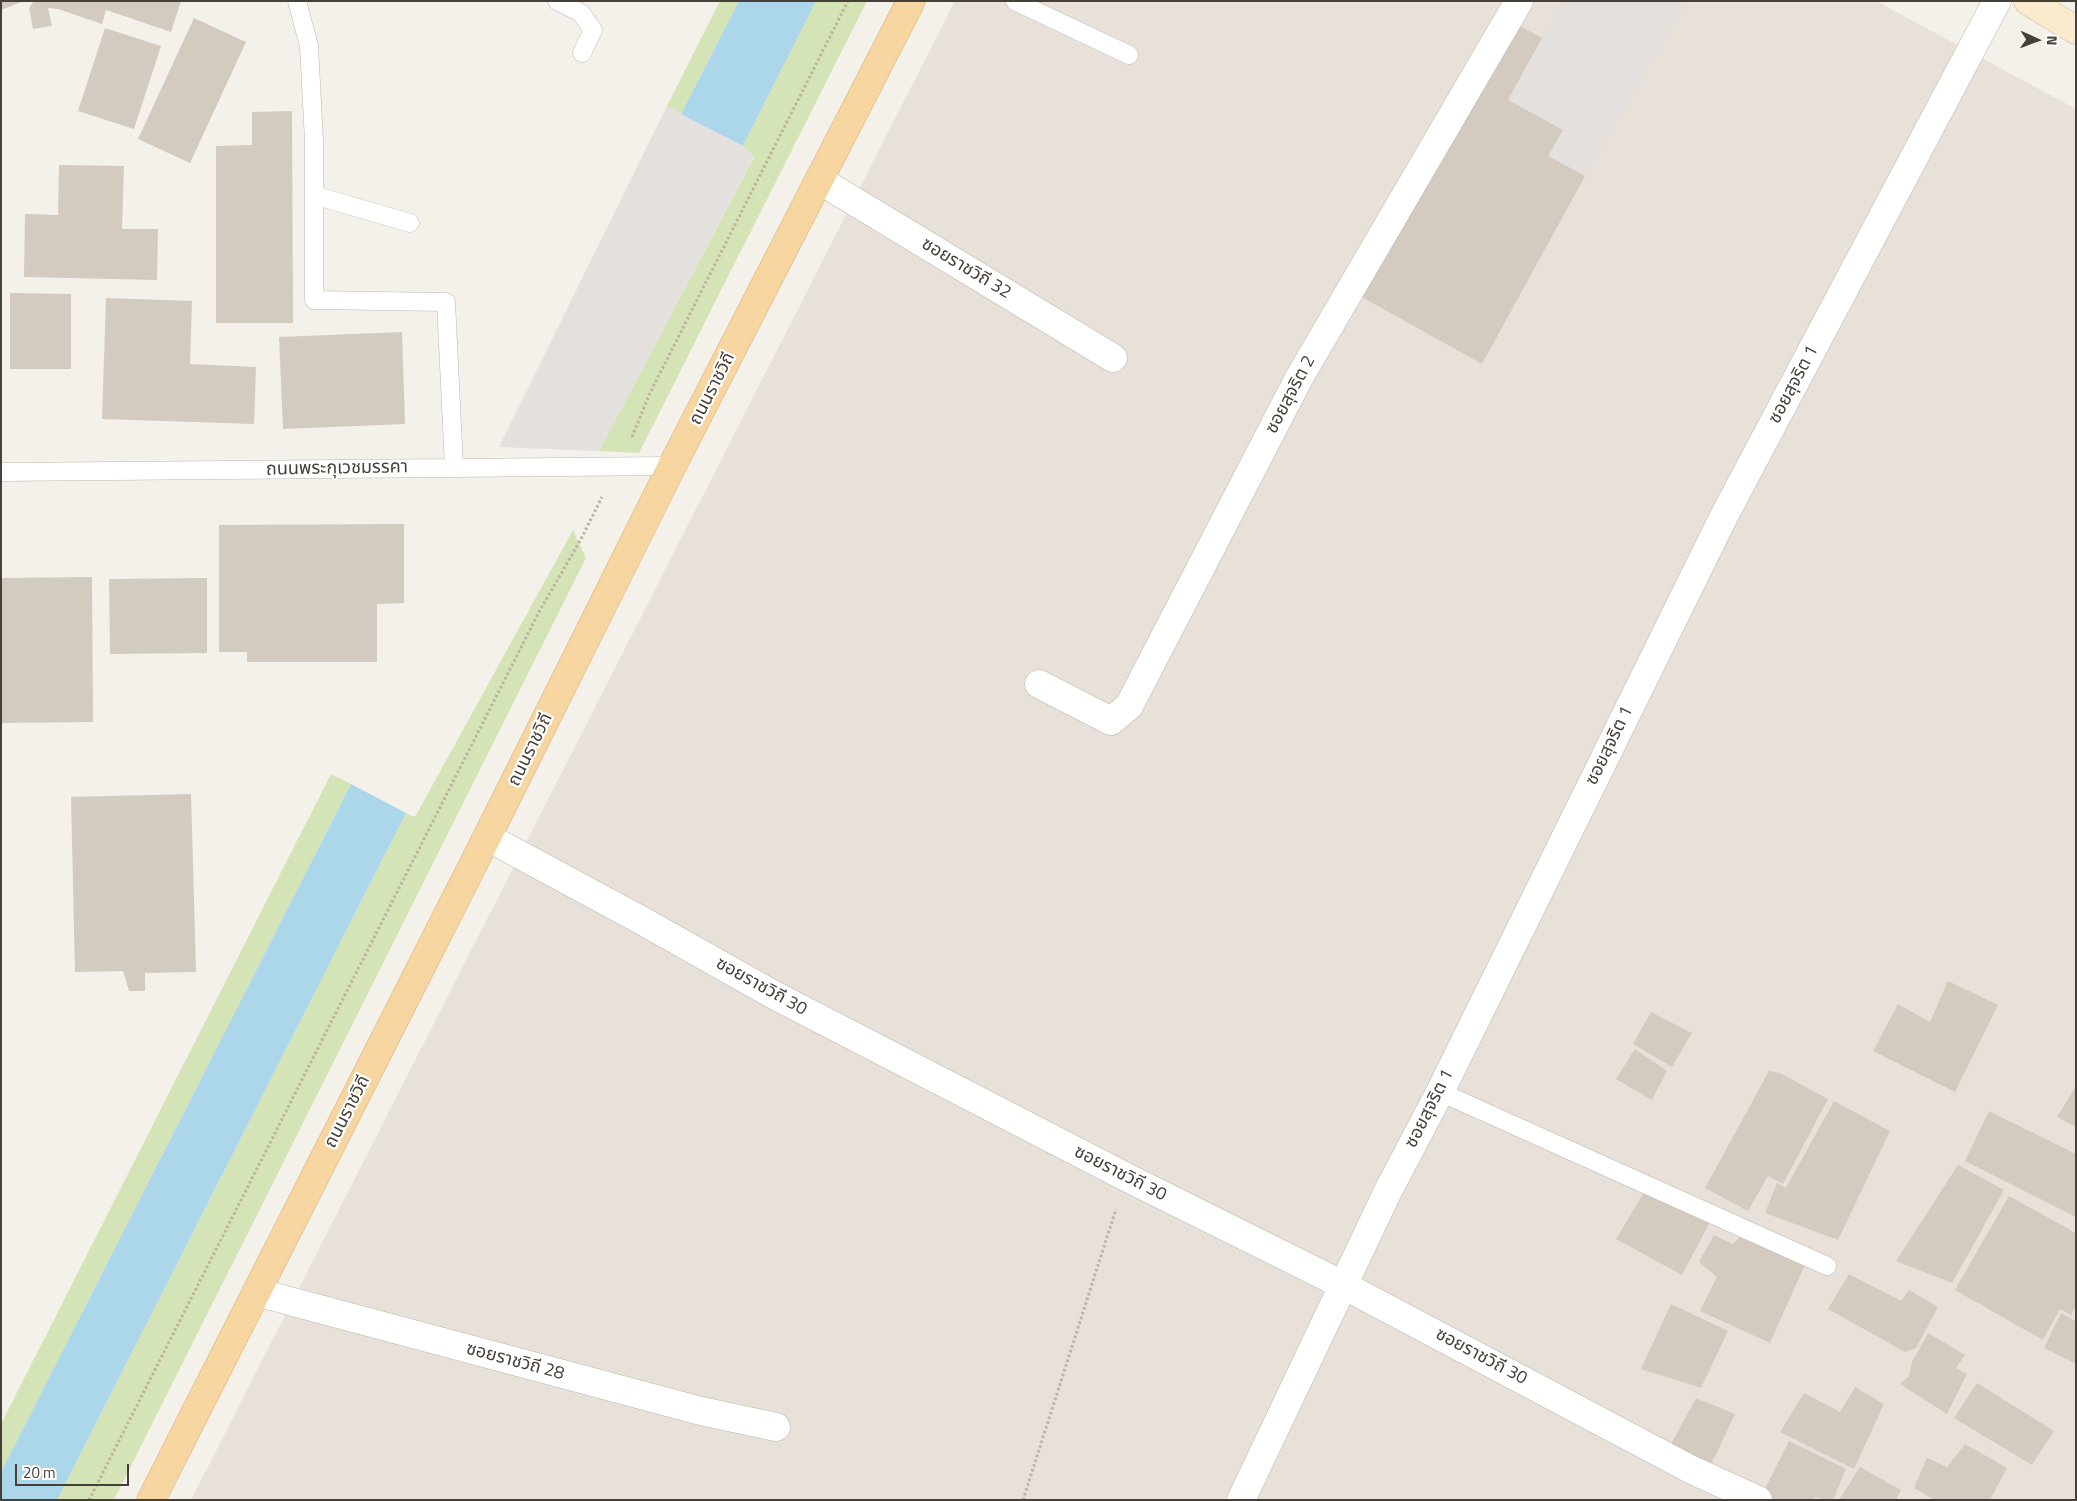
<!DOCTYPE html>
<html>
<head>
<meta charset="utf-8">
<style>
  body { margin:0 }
  #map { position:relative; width:2077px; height:1501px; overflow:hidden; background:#f4f0ea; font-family:"Titillium Web",sans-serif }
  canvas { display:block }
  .frame { position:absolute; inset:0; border:2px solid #474039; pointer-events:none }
  .north { position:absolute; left:2012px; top:15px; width:50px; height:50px; -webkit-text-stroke:4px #fff; paint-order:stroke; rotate:92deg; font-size:14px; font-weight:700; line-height:20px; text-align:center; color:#474039 }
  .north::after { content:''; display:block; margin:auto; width:18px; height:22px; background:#474039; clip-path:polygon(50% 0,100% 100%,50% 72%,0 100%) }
  .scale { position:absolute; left:15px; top:1464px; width:114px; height:22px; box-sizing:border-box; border:2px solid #474039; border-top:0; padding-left:6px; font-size:15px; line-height:18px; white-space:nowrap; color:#474039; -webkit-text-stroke:4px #fff; paint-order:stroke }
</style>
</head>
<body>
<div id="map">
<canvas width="2077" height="1501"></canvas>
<div class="frame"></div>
<div class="north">N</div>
<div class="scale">20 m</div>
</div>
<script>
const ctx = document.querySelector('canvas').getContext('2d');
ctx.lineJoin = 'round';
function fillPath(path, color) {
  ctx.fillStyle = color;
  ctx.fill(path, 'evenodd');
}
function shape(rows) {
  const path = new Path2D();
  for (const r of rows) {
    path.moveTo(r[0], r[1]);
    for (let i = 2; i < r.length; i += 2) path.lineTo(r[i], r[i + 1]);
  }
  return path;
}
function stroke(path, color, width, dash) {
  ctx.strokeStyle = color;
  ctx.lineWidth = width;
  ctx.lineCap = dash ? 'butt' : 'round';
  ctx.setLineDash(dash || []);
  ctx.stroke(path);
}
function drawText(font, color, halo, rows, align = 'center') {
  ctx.font = font + ' "Titillium Web","Noto Sans Thai",sans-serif';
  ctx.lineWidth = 4.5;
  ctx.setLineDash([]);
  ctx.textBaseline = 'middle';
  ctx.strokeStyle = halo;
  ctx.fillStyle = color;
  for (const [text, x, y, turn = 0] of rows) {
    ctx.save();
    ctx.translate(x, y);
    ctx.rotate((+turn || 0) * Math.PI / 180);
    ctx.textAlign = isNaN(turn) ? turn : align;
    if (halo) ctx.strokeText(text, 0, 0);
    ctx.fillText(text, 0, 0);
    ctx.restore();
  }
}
const residential = shape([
  [955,1,1876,1,2076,109,2076,1500,191,1500]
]);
const green = shape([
  [720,1,739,1,681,114,667,106],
  [816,1,867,1,639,453,599,451,754,157,743,146],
  [573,530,586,558,114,1500,57,1500,406,813,415,817],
  [331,774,351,784,1,1472,1,1424]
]);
const parking = shape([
  [1564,1,1688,1,1585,176,1548,156,1562,129,1508,100],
  [667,106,743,146,754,156,599,451,499,447]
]);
const water = shape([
  [739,1,816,1,743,146,681,114],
  [351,784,406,813,57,1500,1,1500,1,1472]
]);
const building = shape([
  [1,1,24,1,1,10],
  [34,1,181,1,171,32,106,10,102,24,58,9,48,8,52,26,33,29,29,8],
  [194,18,246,42,190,163,138,139],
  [1509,20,1542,38,1508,100,1563,130,1548,156,1585,176,1482,364,1358,295],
  [105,28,161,46,134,129,78,111],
  [292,111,293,323,216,323,216,146,252,145,252,112],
  [59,165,124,166,122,229,158,229,157,280,24,277,25,214,58,215],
  [10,293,71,294,71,369,10,369],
  [106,298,192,301,190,364,256,367,254,424,102,419],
  [402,332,405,424,283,429,279,337],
  [404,524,404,603,377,604,377,662,247,662,247,652,219,652,219,525],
  [92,577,93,722,1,723,1,578],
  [207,578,207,653,110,654,109,579],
  [191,794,196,972,145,973,145,991,129,991,123,971,75,972,71,797],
  [1948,981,1998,1005,1955,1092,1873,1051,1898,1004,1930,1022],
  [1651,1012,1692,1033,1672,1067,1633,1044],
  [1635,1049,1667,1071,1652,1100,1616,1079],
  [1769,1071,1780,1073,1828,1099,1783,1184,1768,1176,1748,1211,1705,1188],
  [2076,1086,2076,1127,2057,1117],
  [1834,1101,1890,1131,1838,1240,1765,1213,1777,1183,1786,1188],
  [1989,1111,2076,1154,2076,1217,1965,1161],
  [1958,1165,2004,1190,1952,1283,1896,1261],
  [1646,1189,1710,1222,1682,1275,1616,1239],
  [2009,1196,2076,1233,2076,1306,2071,1315,2060,1309,2043,1340,1955,1290],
  [1745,1231,1807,1260,1770,1343,1700,1311,1717,1277,1699,1262,1714,1235,1733,1244],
  [1849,1274,1901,1301,1909,1290,1938,1307,1916,1348,1905,1352,1828,1309],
  [1671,1304,1728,1331,1701,1388,1641,1369],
  [2061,1313,2076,1321,2076,1364,2044,1348],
  [1928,1333,1965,1355,1956,1368,1967,1374,1947,1414,1900,1384,1909,1376,1912,1362],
  [1977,1383,2054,1431,2032,1465,1954,1418],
  [1855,1387,1884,1404,1854,1469,1780,1432,1804,1393,1840,1412],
  [1696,1398,1735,1414,1710,1467,1669,1448],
  [1789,1441,1846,1469,1833,1500,1823,1500,1815,1497,1813,1500,1776,1500,1763,1493],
  [1965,1444,2007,1468,1990,1500,1935,1500,1914,1488,1927,1458,1947,1467],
  [1860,1467,1901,1490,1896,1500,1839,1500]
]);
const path = shape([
  [632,437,649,395,848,1],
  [89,1500,539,612,581,539,602,497],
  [1023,1500,1116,1209]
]);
const lane = shape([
  [297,1,309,46,314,141,314,300,446,302,454,468],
  [557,1,581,13,593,30,582,53],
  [1015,1,1129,55],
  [314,195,410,223],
  [1,472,672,466],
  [1440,1092,1827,1266]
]);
const street = shape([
  [819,180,1113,358],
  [1039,684,1111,721,1129,706,1299,378,1519,1],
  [487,837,639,919,774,995,1126,1177,1343,1285,1692,1470,1758,1500],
  [256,1292,701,1411,776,1427],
  [1241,1500,1388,1191,1440,1092,1724,516,1997,1]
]);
const secondary = shape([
  [2028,1,2076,30]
]);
const primary = shape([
  [151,1500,487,837,672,466,911,1]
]);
const streetNames = [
  ["ซอยราชวิถี 32",966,269,31],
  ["ซอยสุจริต 1",1794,385,-62],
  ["ถนนราชวิถี",713,389,-63],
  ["ซอยสุจริต 2",1291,395,-62],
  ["ถนนพระกุเวชมรรคา",337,469,-1],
  ["ซอยสุจริต 1",1610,746,-64],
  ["ถนนราชวิถี",531,750,-64],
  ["ซอยราชวิถี 30",761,987,29],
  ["ซอยสุจริต 1",1430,1109,-63],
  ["ถนนราชวิถี",348,1112,-63],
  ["ซอยราชวิถี 30",1120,1174,27],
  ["ซอยราชวิถี 30",1481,1357,28],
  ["ซอยราชวิถี 28",515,1362,15]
];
fillPath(residential, '#e7e1d9');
fillPath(green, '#d4e4b7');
fillPath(parking, '#e3e0de');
fillPath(water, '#acd7ea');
fillPath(building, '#d4cbc0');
stroke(lane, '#beb7ad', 19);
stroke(street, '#beb7ad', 29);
stroke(secondary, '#cfbd9e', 29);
stroke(primary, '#dab072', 29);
stroke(path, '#bfb1a0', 3, [2.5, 2.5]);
stroke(lane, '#fff', 18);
stroke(street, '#fff', 28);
stroke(secondary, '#faebce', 28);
stroke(primary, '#f6d5a1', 28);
drawText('18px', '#474039', '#fff', streetNames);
</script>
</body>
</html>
